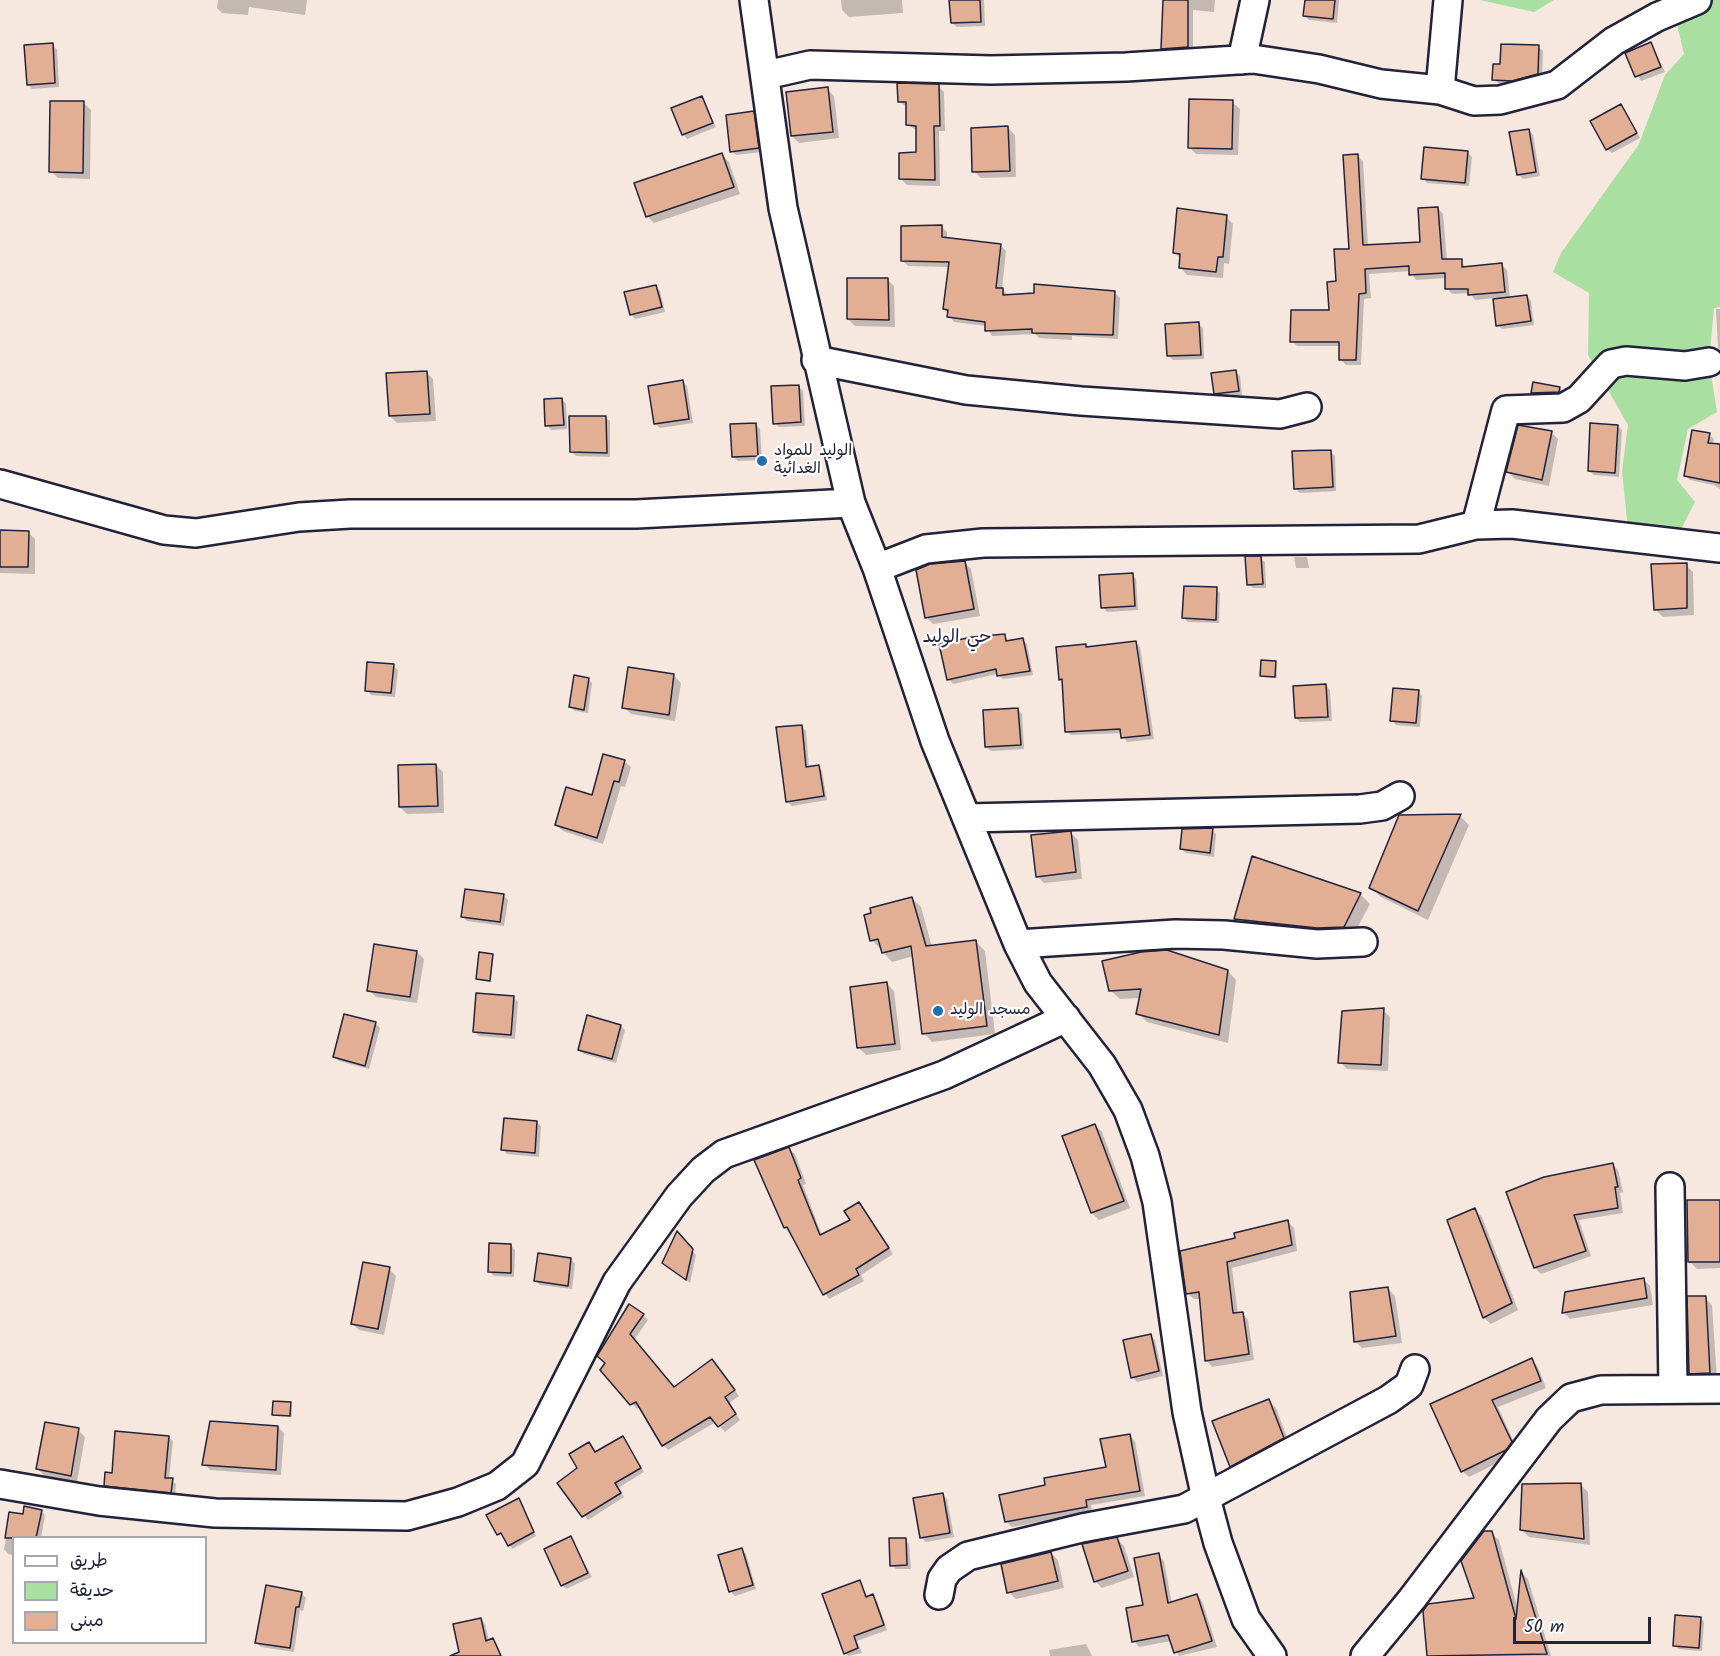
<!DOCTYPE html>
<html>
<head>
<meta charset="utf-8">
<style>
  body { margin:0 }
  #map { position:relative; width:1720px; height:1656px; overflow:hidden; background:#f6e7df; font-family:Kalam,"Playpen Sans Arabic",sans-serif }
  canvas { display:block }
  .legend { position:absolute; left:12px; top:1536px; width:195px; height:108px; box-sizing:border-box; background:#fff; border:2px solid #a7a7b1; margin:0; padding:8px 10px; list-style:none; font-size:18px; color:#22223b }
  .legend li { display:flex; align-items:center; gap:12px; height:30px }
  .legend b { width:30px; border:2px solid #a7a7b1 }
  .scale { position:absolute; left:1513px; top:1617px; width:138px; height:27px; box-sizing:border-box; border:3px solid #22223b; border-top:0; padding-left:8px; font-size:18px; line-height:21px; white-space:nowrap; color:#22223b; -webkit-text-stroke:4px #fff; paint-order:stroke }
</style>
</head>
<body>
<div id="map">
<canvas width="1720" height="1656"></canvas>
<ul class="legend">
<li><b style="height:8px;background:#fff"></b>طريق</li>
<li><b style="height:16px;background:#aadfa2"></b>حديقة</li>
<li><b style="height:16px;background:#e2af95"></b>مبنى</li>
</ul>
<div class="scale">50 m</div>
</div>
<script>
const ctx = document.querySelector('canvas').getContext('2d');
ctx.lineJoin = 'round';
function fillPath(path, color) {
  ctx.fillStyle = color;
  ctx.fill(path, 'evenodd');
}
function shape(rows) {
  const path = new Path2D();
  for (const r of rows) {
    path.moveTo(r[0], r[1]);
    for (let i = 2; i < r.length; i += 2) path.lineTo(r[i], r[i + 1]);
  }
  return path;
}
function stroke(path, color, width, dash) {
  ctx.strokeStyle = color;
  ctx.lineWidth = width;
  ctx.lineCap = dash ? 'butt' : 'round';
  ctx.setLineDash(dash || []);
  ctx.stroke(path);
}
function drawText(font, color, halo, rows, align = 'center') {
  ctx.font = font + ' Kalam,"Playpen Sans Arabic",sans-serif';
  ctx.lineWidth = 4.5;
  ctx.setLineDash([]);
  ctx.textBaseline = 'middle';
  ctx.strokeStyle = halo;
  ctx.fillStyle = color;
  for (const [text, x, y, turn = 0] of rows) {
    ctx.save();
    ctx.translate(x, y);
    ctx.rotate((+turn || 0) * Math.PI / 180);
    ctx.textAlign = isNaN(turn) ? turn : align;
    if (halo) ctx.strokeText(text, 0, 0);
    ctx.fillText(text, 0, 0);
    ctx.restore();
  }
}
const green = shape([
  [1480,0,1554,0,1534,12],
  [1673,0,1720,0,1720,307,1714,308,1709,362,1717,412,1688,429,1677,480,1695,502,1673,545,1629,539,1622,471,1628,425,1588,355,1589,293,1553,272,1561,253,1639,144,1665,75,1684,54,1672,3]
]);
const shadow = shape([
  [218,0,307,0,305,15,249,7,248,15,222,13,217,8],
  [841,0,902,0,903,13,849,17,842,10],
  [951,0,984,0,985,26,957,27,952,23],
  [1165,0,1215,0,1214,12,1193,10,1193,52,1168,54,1162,48],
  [1306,0,1339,0,1337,23,1309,20,1305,16],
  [1651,44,1665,72,1641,81,1627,54],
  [52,45,57,49,59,87,32,89,28,84],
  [1538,47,1543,51,1542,78,1517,84,1498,83,1494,79,1501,66],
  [938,86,944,92,945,131,939,131,940,186,907,185,901,179,918,154,918,131,908,125,908,108,899,101],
  [827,89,834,96,839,138,799,143,792,136],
  [702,97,716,127,687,139,683,134],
  [1232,102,1240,109,1238,155,1196,154,1189,147],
  [84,103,91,110,90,179,58,178,51,171],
  [1621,106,1640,138,1612,153,1607,149],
  [753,113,758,117,762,152,736,155,732,151],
  [1008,128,1015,135,1016,177,981,178,974,171],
  [1529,130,1533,135,1540,176,1523,179,1518,174],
  [1467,152,1472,157,1469,186,1427,183,1423,178],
  [722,155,729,162,740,194,654,223,647,216],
  [1357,155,1363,161,1368,246,1422,243,1438,208,1443,214,1447,261,1461,261,1466,268,1501,264,1507,270,1510,299,1527,296,1531,301,1534,325,1502,329,1498,325,1494,298,1475,300,1470,293,1452,294,1447,288,1447,278,1416,280,1410,271,1369,274,1371,298,1364,299,1361,365,1346,365,1340,359,1340,346,1297,346,1292,341,1331,311,1337,283,1350,250],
  [1226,217,1233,224,1229,264,1224,263,1223,278,1187,275,1180,267,1181,259,1174,252],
  [942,227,947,232,947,240,1000,245,1006,251,1002,289,1008,295,1115,293,1120,298,1118,339,1072,336,1072,340,1039,338,1035,334,992,336,986,326,954,322,944,309,949,267,908,266,903,261],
  [887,279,894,286,895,327,855,326,848,319],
  [656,286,660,291,665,312,635,319,631,314],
  [1716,309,1720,309,1720,350,1718,348],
  [1198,323,1203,328,1204,359,1173,360,1169,356],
  [1235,371,1240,376,1242,395,1220,398,1215,393],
  [426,372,433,379,436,421,397,423,390,416],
  [683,382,687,386,693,423,660,428,655,424],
  [798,386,803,391,805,426,779,427,775,423],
  [1559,388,1563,392,1563,396,1537,397,1533,393],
  [562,399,566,404,567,429,551,430,547,425],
  [605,417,610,421,610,457,576,456,571,452],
  [756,424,760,429,762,460,738,461,733,457],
  [1617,426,1622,430,1619,477,1594,475,1589,471],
  [1551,432,1558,439,1549,486,1515,479,1508,472],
  [1709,435,1714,439,1712,445,1720,445,1720,489,1714,485,1690,480,1685,476],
  [1330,451,1335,456,1336,491,1300,493,1295,488],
  [0,531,28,532,35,539,35,574,0,573],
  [1294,557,1307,557,1309,568,1296,568],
  [1260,558,1265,562,1266,588,1253,588,1248,584],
  [964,562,971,569,980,616,933,624,926,617],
  [1686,565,1693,572,1694,615,1663,617,1656,610],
  [1132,575,1136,579,1138,610,1107,612,1103,607],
  [1216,589,1220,593,1219,623,1188,622,1184,618],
  [1005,636,1009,642,1022,640,1027,644,1033,675,1003,679,997,674,953,684,949,680],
  [1136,643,1140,647,1154,739,1127,742,1122,733,1071,735,1066,731,1064,683,1060,679,1085,646,1088,649],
  [1276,662,1277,678,1263,677,1262,675],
  [393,666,398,670,395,697,371,695,367,690],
  [674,676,681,683,675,721,631,714,624,707],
  [588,679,592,683,588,713,575,711,571,707],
  [1326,685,1330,690,1332,721,1300,722,1296,718],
  [1418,692,1422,696,1420,727,1396,725,1392,720],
  [1018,709,1022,714,1024,749,991,751,986,747],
  [801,726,806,731,809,768,818,767,822,771,827,800,792,806,787,801],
  [624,761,631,767,625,787,621,786,603,844,563,831,556,825,593,797],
  [436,765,443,772,444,813,407,814,400,807],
  [1460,816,1469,825,1428,920,1381,897,1371,888],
  [1212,830,1216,834,1214,857,1186,853,1181,849],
  [1071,833,1078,840,1082,879,1044,883,1037,876],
  [1253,858,1361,895,1370,904,1353,936,1245,928,1236,918],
  [503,895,508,900,504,926,467,921,463,917],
  [912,898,921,907,932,947,976,942,985,951,995,1034,932,1042,924,1033,914,956,892,962,872,940],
  [417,952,424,959,417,1003,376,997,369,990],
  [492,955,491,982,480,980,478,978],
  [1228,971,1236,980,1228,1043,1147,1022,1138,1013,1141,998,1120,999,1111,991],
  [887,984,894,991,901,1050,866,1055,859,1048],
  [513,998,518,1002,515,1039,479,1036,474,1031],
  [1383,1010,1390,1017,1388,1071,1347,1069,1340,1062],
  [345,1016,376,1024,380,1028,369,1069,339,1061,335,1057],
  [621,1026,625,1030,616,1063,584,1054,579,1050],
  [536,1122,541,1126,539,1157,507,1154,503,1150],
  [1095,1125,1102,1132,1130,1208,1099,1220,1092,1213],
  [789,1149,795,1154,806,1184,803,1185,822,1236,852,1220,859,1204,893,1254,861,1275,864,1281,829,1299,785,1227],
  [1612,1164,1618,1170,1623,1192,1620,1193,1623,1213,1579,1220,1591,1256,1541,1274,1535,1268,1507,1192],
  [1720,1201,1720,1268,1697,1269,1690,1262],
  [1475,1210,1482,1217,1518,1310,1491,1324,1484,1318,1449,1221],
  [1288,1222,1294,1228,1297,1251,1232,1268,1238,1314,1242,1313,1248,1320,1254,1360,1212,1367,1206,1360,1201,1299,1194,1299,1187,1293,1237,1239],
  [681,1237,696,1255,690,1283,668,1267],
  [510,1245,515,1250,514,1277,494,1276,490,1272],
  [571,1259,575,1264,572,1289,540,1285,536,1281],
  [389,1269,396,1276,384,1335,359,1330,352,1323],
  [1643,1279,1650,1286,1653,1305,1570,1319,1563,1312],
  [1388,1289,1395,1296,1402,1343,1362,1348,1355,1341],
  [1705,1298,1712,1305,1717,1380,1697,1380,1690,1373],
  [643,1315,648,1320,634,1340,675,1388,717,1366,739,1396,729,1403,740,1420,725,1432,716,1422,668,1450,663,1445,641,1407,637,1409,602,1370],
  [1150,1336,1155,1340,1163,1376,1137,1382,1133,1377],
  [1532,1360,1538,1367,1546,1388,1498,1407,1517,1449,1512,1456,1469,1477,1462,1471,1432,1405],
  [1269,1401,1276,1408,1290,1445,1238,1473,1231,1466],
  [291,1403,292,1417,274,1414],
  [278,1427,284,1433,281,1475,210,1470,204,1464],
  [78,1430,85,1437,77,1482,45,1476,38,1469],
  [1129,1435,1135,1441,1145,1496,1091,1505,1092,1512,1012,1527,1006,1521,1047,1486,1107,1469],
  [168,1437,173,1441,169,1479,176,1484,175,1496,110,1490,106,1485,113,1475],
  [623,1438,644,1472,618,1488,624,1497,588,1520,559,1483,579,1468,588,1443,596,1454],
  [1581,1485,1588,1492,1590,1545,1529,1537,1522,1530],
  [943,1495,947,1499,954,1537,926,1542,922,1538],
  [519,1500,536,1536,512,1549,504,1536,498,1534],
  [41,1511,45,1515,41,1538,14,1538,14,1555,8,1554,4,1549,11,1514,24,1516],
  [1491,1533,1499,1540,1518,1610,1522,1573,1528,1579,1551,1656,1428,1656,1424,1611,1477,1599],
  [571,1538,592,1577,566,1589,562,1585],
  [1117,1539,1124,1546,1134,1577,1102,1588,1095,1581],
  [905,1540,909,1544,911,1569,896,1569,892,1565],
  [742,1550,746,1554,756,1589,735,1596,730,1591],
  [1051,1553,1058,1560,1064,1588,1016,1599,1009,1592],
  [1158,1555,1164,1561,1172,1604,1197,1596,1202,1601,1217,1647,1179,1656,1171,1641,1139,1647,1134,1641],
  [859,1582,868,1598,872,1596,877,1601,887,1630,857,1641,862,1653,848,1656,845,1653],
  [301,1593,306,1598,303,1611,300,1610,294,1652,261,1647,256,1642],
  [1701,1618,1704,1622,1702,1651,1678,1649,1675,1645],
  [481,1619,485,1624,489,1641,492,1640,497,1644,502,1656,458,1656],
  [1086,1644,1092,1656,1050,1656,1049,1650]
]);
const building = shape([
  [949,0,980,0,981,22,951,23,949,0],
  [1163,0,1188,0,1188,47,1161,49,1163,0],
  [1305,0,1335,0,1333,19,1303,16,1305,0],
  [1651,42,1661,67,1635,77,1625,53,1651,42],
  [53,43,55,83,27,85,24,45,53,43],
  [1501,44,1539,45,1538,74,1512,81,1492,80,1493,64,1500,64,1501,44],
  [897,83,939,84,940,126,934,126,935,180,899,179,899,153,916,152,916,126,906,125,906,102,898,102,897,83],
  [828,87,833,132,791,136,786,92,828,87],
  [702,96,713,123,682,135,671,108,702,96],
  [1189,99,1233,100,1232,149,1188,148,1189,99],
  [50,101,84,101,83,173,49,172,50,101],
  [1621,104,1637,133,1606,150,1590,121,1621,104],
  [754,111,759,148,730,152,726,115,754,111],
  [1008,126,1010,171,972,172,971,128,1008,126],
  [1529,129,1536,172,1517,175,1509,132,1529,129],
  [1424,147,1468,151,1465,183,1421,179,1424,147],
  [722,153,734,187,646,217,634,183,722,153],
  [1358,154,1363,245,1420,242,1418,208,1438,207,1442,259,1462,259,1462,267,1502,263,1505,292,1468,295,1468,289,1445,289,1445,273,1409,275,1409,266,1365,269,1366,293,1359,294,1356,360,1339,360,1339,342,1290,342,1291,310,1329,310,1327,282,1336,281,1334,249,1349,249,1343,155,1358,154],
  [1177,208,1227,215,1223,257,1218,257,1216,272,1179,268,1180,254,1173,253,1177,208],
  [942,225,942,237,1001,244,996,288,1003,288,1003,295,1034,293,1034,284,1115,291,1113,335,1032,333,1032,329,985,331,985,322,947,317,948,310,943,309,949,262,901,261,901,226,942,225],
  [847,278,888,278,889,320,847,319,847,278],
  [656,285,662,307,630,315,624,292,656,285],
  [1527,295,1531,321,1496,326,1493,299,1527,295],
  [1199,322,1201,355,1167,356,1165,324,1199,322],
  [1236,370,1239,391,1214,394,1211,373,1236,370],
  [427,371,430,414,389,416,386,373,427,371],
  [683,380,689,419,654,424,648,386,683,380],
  [1533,382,1560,387,1559,392,1531,393,1533,382],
  [799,385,801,422,773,424,771,386,799,385],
  [562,398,564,425,545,426,544,399,562,398],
  [569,416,606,416,607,453,570,452,569,416],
  [756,423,758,456,732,457,730,424,756,423],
  [1590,423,1618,425,1615,473,1588,471,1590,423],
  [1518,425,1552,431,1542,480,1506,472,1518,425],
  [1692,430,1710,433,1708,443,1720,444,1720,483,1684,476,1692,430],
  [1331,450,1333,487,1294,489,1292,451,1331,450],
  [0,530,29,531,28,567,0,567,0,530],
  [1245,556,1261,556,1263,584,1247,585,1245,556],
  [965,561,974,609,925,618,916,570,930,564,965,561],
  [1687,563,1687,608,1654,610,1651,564,1687,563],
  [1133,573,1135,606,1101,608,1099,575,1133,573],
  [1184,586,1217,587,1216,620,1182,618,1184,586],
  [1005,634,1006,641,1023,638,1030,671,997,676,996,669,947,680,939,644,972,637,1005,634],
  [1136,641,1150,735,1121,738,1120,729,1065,732,1062,679,1059,680,1056,647,1086,644,1086,647,1136,641],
  [1261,660,1276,661,1275,677,1260,676,1261,660],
  [367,662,394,664,391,693,365,691,367,662],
  [628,667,674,674,669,715,622,708,628,667],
  [574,675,589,678,584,710,569,707,574,675],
  [1326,684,1328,717,1295,718,1293,686,1326,684],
  [1393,688,1419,690,1416,723,1390,721,1393,688],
  [1018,708,1021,745,985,747,983,710,1018,708],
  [802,725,806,767,819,765,824,796,786,802,776,727,802,725],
  [603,754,625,760,619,782,614,781,597,838,555,825,566,787,592,795,603,754],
  [436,764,438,806,399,807,398,765,436,764],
  [1461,814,1418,911,1369,888,1399,815,1461,814],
  [1213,828,1210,853,1180,849,1182,829,1213,828],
  [1071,831,1076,872,1036,877,1031,835,1071,831],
  [1252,856,1361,893,1344,927,1317,928,1234,919,1252,856],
  [465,889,504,894,500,922,461,917,465,889],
  [912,897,926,946,976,940,987,1026,922,1034,911,946,882,953,878,939,870,941,864,915,871,913,870,908,912,897],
  [374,944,417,951,410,997,367,991,374,944],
  [1167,950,1228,970,1219,1035,1136,1014,1141,989,1109,991,1102,961,1141,952,1167,950],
  [479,952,493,954,490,981,476,979,479,952],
  [887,982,895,1044,857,1048,850,987,887,982],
  [476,993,514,996,511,1035,473,1032,476,993],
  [1384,1008,1381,1065,1338,1063,1342,1011,1384,1008],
  [344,1014,376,1022,365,1066,333,1057,344,1014],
  [587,1015,621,1025,612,1059,578,1050,587,1015],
  [504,1118,537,1121,535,1153,501,1150,504,1118],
  [1095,1124,1124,1201,1091,1213,1062,1136,1095,1124],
  [789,1147,801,1178,798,1180,820,1235,850,1220,844,1211,859,1202,889,1248,856,1269,859,1275,823,1295,787,1227,784,1228,754,1160,789,1147],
  [1613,1163,1618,1187,1615,1187,1618,1208,1574,1215,1586,1251,1534,1268,1506,1192,1544,1177,1613,1163],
  [1687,1200,1720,1200,1720,1262,1688,1262,1687,1200],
  [1475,1208,1512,1303,1483,1318,1447,1220,1475,1208],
  [1288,1220,1292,1245,1227,1262,1233,1313,1243,1312,1249,1354,1205,1361,1199,1292,1186,1294,1180,1251,1235,1238,1234,1233,1288,1220],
  [677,1231,693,1249,686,1280,662,1263,677,1231],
  [489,1243,511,1244,511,1273,488,1272,489,1243],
  [538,1253,571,1258,568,1286,534,1281,538,1253],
  [363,1262,390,1267,378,1329,351,1324,363,1262],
  [1644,1278,1647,1298,1562,1313,1565,1292,1644,1278],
  [1388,1287,1396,1336,1354,1342,1350,1292,1388,1287],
  [1687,1296,1706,1296,1710,1373,1689,1374,1687,1296],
  [629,1304,644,1314,630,1334,674,1387,712,1359,735,1390,725,1397,736,1414,718,1427,710,1417,662,1446,636,1402,630,1405,600,1370,605,1363,597,1356,629,1304],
  [1151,1334,1159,1371,1131,1378,1123,1340,1151,1334],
  [1532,1358,1541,1381,1492,1400,1512,1442,1506,1450,1461,1472,1430,1404,1532,1358],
  [1269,1399,1284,1438,1230,1467,1212,1421,1269,1399],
  [273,1401,291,1402,290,1416,272,1415,273,1401],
  [210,1421,278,1426,276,1470,202,1465,210,1421],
  [45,1422,79,1428,71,1476,36,1469,45,1422],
  [115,1431,169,1436,165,1478,173,1478,171,1493,104,1486,105,1472,112,1473,115,1431],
  [1130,1434,1140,1491,1086,1500,1087,1507,1005,1522,999,1495,1045,1485,1044,1478,1106,1467,1100,1439,1130,1434],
  [623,1436,641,1468,615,1483,621,1493,582,1517,557,1483,577,1468,569,1454,589,1442,595,1452,623,1436],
  [1581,1483,1584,1539,1520,1530,1522,1484,1581,1483],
  [943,1493,950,1533,920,1538,913,1498,943,1493],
  [519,1498,534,1532,508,1546,501,1533,497,1535,486,1515,519,1498],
  [24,1506,42,1510,36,1538,5,1538,9,1512,23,1514,24,1506],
  [1484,1531,1492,1531,1516,1619,1521,1570,1547,1654,1427,1656,1423,1611,1428,1604,1474,1598,1461,1561,1484,1531],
  [571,1536,588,1573,561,1586,544,1549,571,1536],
  [1117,1537,1128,1571,1094,1582,1082,1544,1117,1537],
  [889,1538,906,1538,907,1565,890,1566,889,1538],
  [742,1548,753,1585,729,1592,718,1555,742,1548],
  [1051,1552,1058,1581,1007,1593,1001,1564,1051,1552],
  [1159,1553,1168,1603,1197,1594,1212,1641,1174,1653,1168,1635,1132,1642,1126,1608,1143,1605,1134,1558,1159,1553],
  [860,1580,866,1597,873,1594,884,1625,854,1636,858,1648,844,1654,822,1594,860,1580],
  [266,1585,302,1592,299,1607,296,1607,290,1648,255,1643,266,1585],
  [1675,1615,1701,1617,1699,1648,1673,1646,1675,1615],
  [481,1618,486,1641,493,1638,501,1656,450,1656,459,1652,453,1624,481,1618]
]);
const minor = shape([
  [754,0,783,208,851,503,877,568,935,741,1018,944,1038,983,1102,1065,1128,1110,1145,1156,1157,1202,1187,1412,1206,1498,1218,1543,1246,1619,1272,1656],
  [1242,60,1255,0],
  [766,75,810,65,991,70,1126,67,1253,59,1319,69,1381,84,1440,90,1474,101,1500,100,1557,85,1614,41,1657,17,1697,0],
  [1440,90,1448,0],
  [816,360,966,390,1081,401,1280,414,1307,407],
  [0,484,164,530,196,533,299,517,350,514,636,514,851,503],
  [1476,525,1506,410,1563,408,1579,399,1611,364,1626,361,1685,366,1709,362],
  [877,568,926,549,983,543,1419,539,1476,525,1512,524,1720,548],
  [967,818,1360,809,1382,806,1400,796],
  [1018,944,1175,934,1224,935,1317,944,1363,942],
  [1670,1187,1673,1389],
  [0,1484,99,1501,215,1513,407,1516,458,1502,497,1486,525,1464,617,1282,679,1196,703,1170,724,1154,944,1075,1066,1018],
  [939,1595,942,1579,949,1569,968,1556,1082,1528,1184,1509,1388,1400,1409,1385,1415,1369],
  [1365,1656,1412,1599,1549,1419,1571,1398,1601,1390,1720,1389]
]);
const markers = [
  [762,461,6,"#1f6fb2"],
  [938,1011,6,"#1f6fb2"]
];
const poiNames = [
  ["الوليد للمواد",774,452],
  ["الغدائية",774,470],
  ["مسجد الوليد",950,1011]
];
const neighbourhoodNames = [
  ["حي الوليد",957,639]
];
fillPath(green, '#aadfa2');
fillPath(shadow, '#0003');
fillPath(building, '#e2af95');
stroke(building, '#22223b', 1.5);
stroke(minor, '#22223b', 32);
stroke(minor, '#fff', 27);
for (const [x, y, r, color] of markers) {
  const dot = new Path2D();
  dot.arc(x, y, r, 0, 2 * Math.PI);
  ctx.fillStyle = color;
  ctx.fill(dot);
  stroke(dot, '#fff', 2);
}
drawText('16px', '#22223b', '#fff', poiNames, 'left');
drawText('18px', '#22223b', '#fff', neighbourhoodNames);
</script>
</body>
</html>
